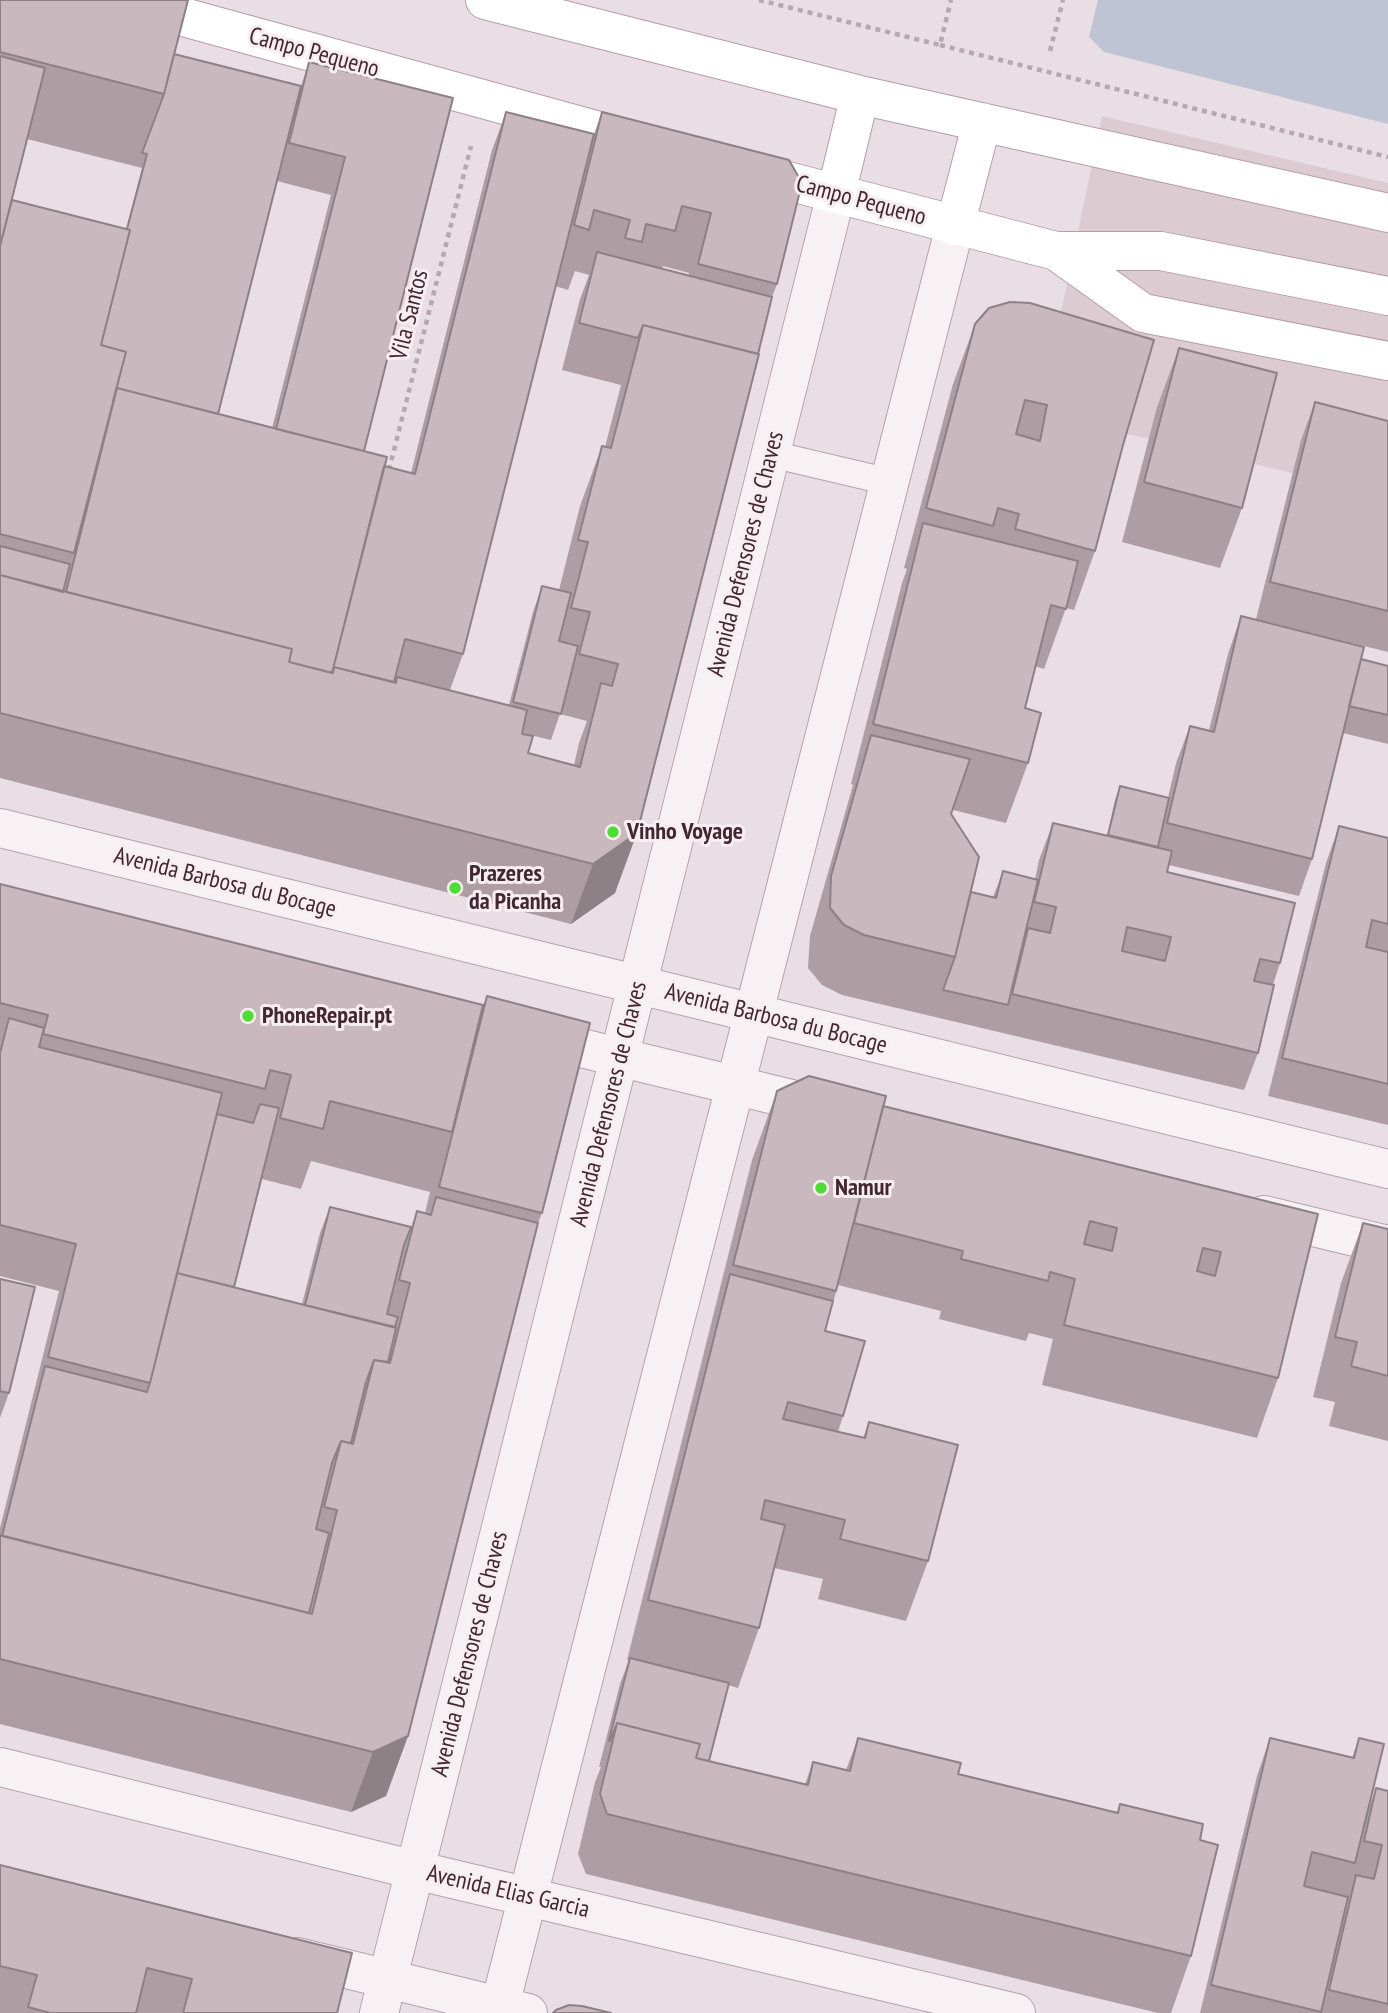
<!DOCTYPE html>
<html>
<head>
<meta charset="utf-8">
<style>
  body { margin:0 }
  canvas { display:block; background:#e9dee3 }
</style>
</head>
<body>
<canvas width="1388" height="2013"></canvas>
<script>
const ctx = document.querySelector('canvas').getContext('2d');
ctx.lineJoin = 'round';
function fillPath(path, color) {
  ctx.fillStyle = color;
  ctx.fill(path, 'evenodd');
}
function shape(rows) {
  const path = new Path2D();
  for (const r of rows) {
    path.moveTo(r[0], r[1]);
    for (let i = 2; i < r.length; i += 2) path.lineTo(r[i], r[i + 1]);
  }
  return path;
}
function stroke(path, color, width, dash) {
  ctx.strokeStyle = color;
  ctx.lineWidth = width;
  ctx.lineCap = dash ? 'butt' : 'round';
  ctx.setLineDash(dash || []);
  ctx.stroke(path);
}
function drawText(font, color, halo, rows, align = 'center') {
  ctx.font = font + ' "PT Sans Narrow",sans-serif';
  ctx.lineWidth = 6;
  ctx.setLineDash([]);
  ctx.textBaseline = 'middle';
  ctx.strokeStyle = halo;
  ctx.fillStyle = color;
  for (const [text, x, y, turn = 0] of rows) {
    ctx.save();
    ctx.translate(x, y);
    ctx.rotate((+turn || 0) * Math.PI / 180);
    ctx.textAlign = isNaN(turn) ? turn : align;
    if (halo) ctx.strokeText(text, 0, 0);
    ctx.fillText(text, 0, 0);
    ctx.restore();
  }
}
const built = shape([
  [1102,116,1388,183,1388,496,1040,413]
]);
const green = shape([
  [1098,0,1388,0,1388,124,1104,52,1089,37]
]);
const path = shape([
  [759,0,940,45,951,0],
  [940,45,1388,157],
  [1050,51,1063,0],
  [389,470,471,146]
]);
const lane = shape([
  [771,454,890,482]
]);
const street = shape([
  [0,828,1388,1169],
  [532,1036,828,1108],
  [1264,1215,1388,1245],
  [0,1767,415,1870,1016,2013],
  [297,1957,528,2013],
  [379,2013,836,194],
  [498,2013,955,226]
]);
const primary = shape([
  [121,0,647,144],
  [485,0,860,95,1388,213],
  [753,172,1056,251,1143,313,1388,361],
  [836,194,860,95],
  [955,226,982,122],
  [1056,251,1161,251,1388,296]
]);
const wall = shape([
  [0,0,174,54,301,86,309,62,453,98,364,451,384,466,411,473,492,150,506,112,594,134,602,112,789,160,777,284,772,297,615,893,571,924,0,778],
  [27,139,142,168,126,229,12,200],
  [277,181,331,195,272,428,218,414],
  [663,266,689,273,689,275,662,269],
  [575,271,589,275,580,299,562,370,621,385,605,447,602,446,580,506,559,590,542,586,533,612,509,705,450,690,463,654,555,286,568,290],
  [560,714,587,721,579,743,574,765,528,753,522,733,551,740],
  [975,324,1123,445,1095,551,1074,610,1066,608,1044,669,1035,666,1025,708,1028,763,1006,823,953,810,951,814,971,892,993,897,1003,871,1035,879,1039,860,1053,823,1107,836,1115,800,1120,786,1168,798,1176,763,1190,726,1209,730,1228,654,1241,616,1361,659,1388,666,1388,744,1343,733,1312,859,1299,896,1169,865,1167,872,1280,963,1273,985,1258,1053,1244,1090,842,995,822,985,808,968,810,936,853,785,851,784,902,583,907,569,904,568,953,384],
  [1179,348,1242,508,1220,568,1122,542,1157,407],
  [1315,402,1388,421,1388,652,1256,619,1301,440],
  [1339,826,1388,838,1388,1125,1268,1096,1326,863],
  [0,884,483,1005,487,996,542,1213,538,1223,408,1736,386,1796,351,1812,0,1724,0,1528,59,1291,0,1276],
  [311,1161,430,1192,425,1213,417,1211,411,1227,330,1207,320,1233,302,1304,234,1287,262,1179,301,1189],
  [777,1091,883,1106,1318,1214,1278,1378,1257,1438,1042,1385,1053,1339,1029,1333,1026,1341,939,1319,941,1311,838,1285,825,1331,843,1416,838,1432,863,1438,869,1422,928,1561,906,1621,818,1599,823,1579,774,1568,759,1628,738,1688,728,1685,709,1761,805,1784,813,1762,846,1770,858,1738,958,1774,1117,1813,1120,1804,1200,1840,1191,1956,1171,2013,1158,2013,586,1874,578,1854,595,1782,601,1767,599,1767,620,1684,629,1660,627,1660,752,1160],
  [1363,1223,1388,1229,1388,1441,1329,1426,1335,1402,1313,1397,1341,1283],
  [0,1279,9,1393,0,1418],
  [1270,1738,1352,1758,1359,1738,1367,1813,1376,1788,1388,1791,1388,2013,1200,2013,1257,1776],
  [0,1865,337,2013,0,2013]
]);
const shadedWall = shape([
  [637,833,615,893,571,924,593,864],
  [408,1736,386,1796,351,1812,373,1752]
]);
const building = shape([
  [0,0,188,0,164,94,0,52,0,0],
  [174,54,301,86,218,414,117,388,113,401,126,352,101,345,130,230,127,229,147,154,142,153,164,94,174,54],
  [0,56,45,68,0,246,0,56],
  [309,62,453,98,364,451,276,429,345,157,289,143,309,62],
  [506,112,594,134,463,654,405,639,394,682,334,667,332,673,384,466,415,474,506,112],
  [602,112,789,160,802,183,777,284,698,264,711,213,682,206,675,231,646,224,642,242,625,238,630,220,594,210,589,230,574,225,602,112],
  [12,200,130,230,101,345,126,352,74,553,0,534,0,246,12,200],
  [597,252,772,297,758,354,643,325,638,338,579,323,597,252],
  [1010,302,1030,303,1154,340,1123,445,1095,551,1015,529,1019,514,998,508,993,526,926,508,975,324,989,308,1010,302],
  [1025,400,1047,405,1040,441,1016,434,1025,400],
  [643,325,759,354,637,833,593,864,0,713,0,575,292,649,289,662,333,673,334,667,396,683,397,677,527,710,522,734,533,736,528,753,580,767,601,683,612,686,618,664,579,654,590,612,571,608,588,542,578,540,602,446,611,448,643,325],
  [1179,348,1277,373,1242,508,1144,482,1179,348],
  [117,388,387,457,332,673,289,662,292,649,66,592,117,388],
  [1315,402,1388,421,1388,611,1270,582,1315,402],
  [923,523,1078,561,1066,609,1051,605,1025,708,1041,713,1028,763,873,724,923,523],
  [0,546,70,564,63,592,0,575,0,546],
  [542,586,571,593,559,641,578,646,561,714,513,702,542,586],
  [1241,616,1364,647,1312,859,1167,823,1190,726,1214,732,1241,616],
  [1361,659,1388,666,1388,715,1349,706,1361,659],
  [871,735,970,759,951,814,979,857,955,957,864,935,844,925,830,908,831,876,871,735],
  [1120,786,1169,798,1158,847,1108,835,1120,786],
  [1053,823,1172,851,1167,872,1295,903,1280,963,1260,959,1254,981,1274,985,1258,1053,1012,994,1028,928,1050,933,1056,907,1034,902,1053,823],
  [1127,927,1171,937,1165,961,1122,951,1127,927],
  [1339,826,1388,838,1388,924,1372,920,1366,947,1388,952,1388,1084,1282,1058,1339,826],
  [1003,871,1038,880,1008,1005,943,990,955,957,971,892,996,898,1003,871],
  [0,884,483,1005,452,1132,330,1101,323,1129,280,1118,291,1075,270,1070,265,1089,43,1034,48,1015,0,1003,0,884],
  [487,996,590,1023,542,1213,439,1187,487,996],
  [9,1018,44,1028,39,1047,222,1093,150,1383,48,1357,76,1244,0,1225,0,1053,9,1018],
  [809,1076,886,1096,836,1291,733,1265,777,1091,809,1076],
  [260,1104,279,1108,234,1287,177,1273,217,1114,253,1123,260,1104],
  [883,1106,1318,1214,1278,1378,1064,1325,1075,1279,1050,1272,1048,1281,961,1259,963,1251,854,1223,883,1106],
  [1090,1221,1117,1228,1112,1251,1084,1244,1090,1221],
  [1203,1248,1221,1252,1215,1276,1197,1271,1203,1248],
  [436,1197,538,1223,408,1736,373,1752,0,1659,0,1535,312,1614,337,1510,324,1507,341,1441,353,1444,374,1360,390,1363,410,1283,399,1280,417,1211,431,1215,436,1197],
  [330,1207,411,1227,404,1245,387,1314,398,1317,395,1327,305,1305,330,1207],
  [1363,1223,1388,1229,1388,1376,1351,1366,1357,1342,1335,1337,1363,1223],
  [177,1273,396,1328,388,1362,374,1360,366,1382,351,1443,341,1441,332,1463,316,1529,329,1533,309,1613,2,1536,45,1366,147,1392,150,1383,177,1273],
  [730,1274,833,1301,825,1331,865,1341,843,1416,788,1402,783,1419,865,1438,869,1422,958,1445,928,1561,840,1539,845,1520,765,1500,761,1519,785,1525,759,1628,648,1600,730,1274],
  [0,1279,35,1287,9,1393,0,1391,0,1279],
  [630,1658,729,1683,709,1761,696,1758,700,1744,617,1723,610,1741,609,1740,630,1658],
  [617,1723,700,1744,696,1758,808,1785,813,1762,850,1771,858,1738,961,1763,958,1774,1118,1813,1120,1804,1203,1824,1200,1840,1218,1845,1191,1956,607,1814,600,1794,617,1723],
  [1270,1738,1354,1758,1359,1738,1384,1744,1355,1863,1312,1852,1304,1886,1348,1897,1321,2012,1211,1985,1270,1738],
  [1376,1788,1388,1791,1388,2004,1329,1990,1356,1875,1374,1879,1382,1845,1364,1841,1376,1788],
  [0,1865,352,1953,337,2013,183,2013,192,1979,147,1968,136,2013,50,2013,28,2007,37,1975,0,1966,0,1865],
  [569,2005,582,2006,611,2013,553,2013,556,2010,569,2005]
]);
const markers = [
  [613,832,7,"#4fdc35"],
  [455,888,7,"#4fdc35"],
  [248,1016,7,"#4fdc35"],
  [821,1188,7,"#4fdc35"]
];
const streetNames = [
  ["Campo Pequeno",314,53,15],
  ["Campo Pequeno",861,201,15],
  ["Vila Santos",410,315,-76],
  ["Avenida Defensores de Chaves",746,554,-76],
  ["Avenida Barbosa du Bocage",225,883,14],
  ["Avenida Barbosa du Bocage",776,1019,14],
  ["Avenida Defensores de Chaves",609,1104,-76],
  ["Avenida Defensores de Chaves",470,1654,-76],
  ["Avenida Elias Garcia",508,1892,13]
];
const poiNames = [
  ["Vinho Voyage",627,832],
  ["Prazeres",469,874],
  ["da Picanha",469,902],
  ["PhoneRepair.pt",262,1016],
  ["Namur",835,1188]
];
fillPath(built, '#dcccd2');
fillPath(green, '#bec4d4');
stroke(lane, '#b4a3aa', 28);
stroke(street, '#b4a3aa', 40);
stroke(primary, '#b69ca7', 40);
stroke(path, '#b6a8ad', 4.5, [5, 5]);
stroke(lane, '#f7f1f4', 26);
stroke(street, '#f7f1f4', 38);
stroke(primary, '#fff', 38);
fillPath(wall, '#ae9ea4');
fillPath(shadedWall, '#8d8186');
fillPath(building, '#cab8bf');
stroke(building, '#8d8186', 2);
for (const [x, y, r, color] of markers) {
  const dot = new Path2D();
  dot.arc(x, y, r, 0, 2 * Math.PI);
  ctx.fillStyle = color;
  ctx.fill(dot);
  stroke(dot, '#f7eef2', 2.5);
}
drawText('24px', '#422630', '#f7eef2', streetNames);
drawText('bold 24px', '#422630', '#f7eef2', poiNames, 'left');
</script>
</body>
</html>
